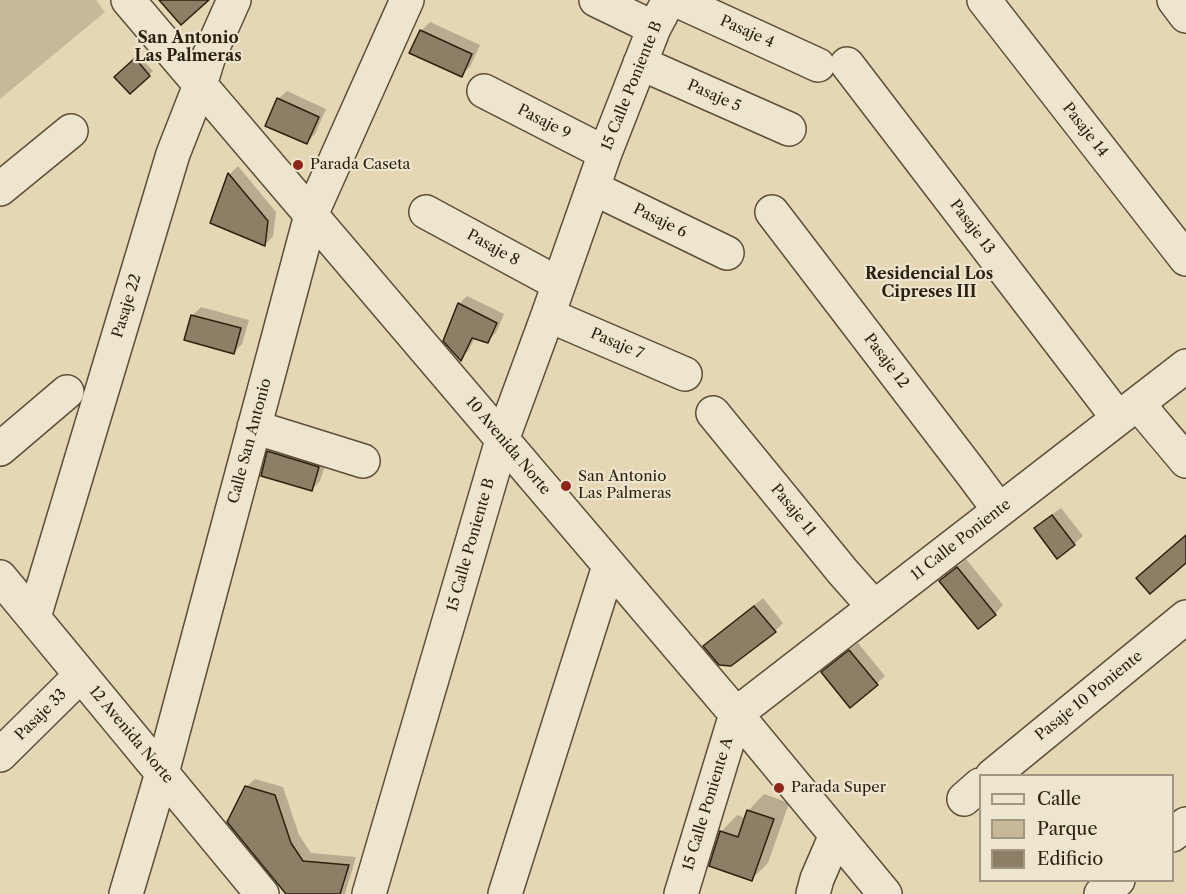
<!DOCTYPE html>
<html>
<head>
<meta charset="utf-8">
<style>
  body { margin:0 }
  #map { position:relative; width:1186px; height:894px; overflow:hidden; background:#e5d7b4; font-family:"Libre Caslon Text",serif }
  canvas { display:block }
  .legend { position:absolute; left:979px; top:774px; width:195px; height:108px; box-sizing:border-box; background:#eee5ce; border:2px solid #a19682; margin:0; padding:8px 10px; list-style:none; font-size:18px; color:#2e200f }
  .legend li { display:flex; align-items:center; gap:12px; height:30px }
  .legend b { width:30px; border:2px solid #a19682 }
</style>
</head>
<body>
<div id="map">
<canvas width="1186" height="894"></canvas>
<ul class="legend">
<li><b style="height:8px;background:#eee5ce"></b>Calle</li>
<li><b style="height:16px;background:#c6b898"></b>Parque</li>
<li><b style="height:16px;background:#8d7f65"></b>Edificio</li>
</ul>
</div>
<script>
const ctx = document.querySelector('canvas').getContext('2d');
ctx.lineJoin = 'round';
function fillPath(path, color) {
  ctx.fillStyle = color;
  ctx.fill(path, 'evenodd');
}
function shape(rows) {
  const path = new Path2D();
  for (const r of rows) {
    path.moveTo(r[0], r[1]);
    for (let i = 2; i < r.length; i += 2) path.lineTo(r[i], r[i + 1]);
  }
  return path;
}
function stroke(path, color, width, dash) {
  ctx.strokeStyle = color;
  ctx.lineWidth = width;
  ctx.lineCap = dash ? 'butt' : 'round';
  ctx.setLineDash(dash || []);
  ctx.stroke(path);
}
function drawText(font, color, halo, rows, align = 'center') {
  ctx.font = font + ' "Libre Caslon Text",serif';
  ctx.lineWidth = 4.5;
  ctx.setLineDash([]);
  ctx.textBaseline = 'middle';
  ctx.strokeStyle = halo;
  ctx.fillStyle = color;
  for (const [text, x, y, turn = 0] of rows) {
    ctx.save();
    ctx.translate(x, y);
    ctx.rotate((+turn || 0) * Math.PI / 180);
    ctx.textAlign = isNaN(turn) ? turn : align;
    if (halo) ctx.strokeText(text, 0, 0);
    ctx.fillText(text, 0, 0);
    ctx.restore();
  }
}
const green = shape([
  [0,0,96,0,105,12,0,99]
]);
const shadow = shape([
  [430,22,480,45,470,67,461,75,411,52,421,31],
  [139,56,153,71,130,92,117,77],
  [287,91,326,109,315,134,307,142,278,99],
  [238,166,276,212,273,236,265,245,212,222,230,174],
  [467,296,504,314,496,333,487,341,475,337,469,350,461,358,459,304],
  [201,307,249,320,242,344,234,352,192,316],
  [277,443,327,459,320,481,312,489,269,452],
  [1061,508,1083,536,1074,544,1036,528,1044,520],
  [966,559,1003,605,995,614,941,581],
  [763,598,783,623,775,631,713,638],
  [858,643,885,676,877,684,823,672,831,664],
  [255,779,283,787,299,835,311,853,356,857,345,894,288,894,246,787],
  [764,794,789,803,768,863,752,879,721,832,737,815,745,818,748,811]
]);
const building = shape([
  [159,0,209,0,181,25,159,0],
  [420,30,472,54,462,77,409,53,420,30],
  [135,58,150,76,130,94,114,77,135,58],
  [277,98,319,117,307,144,265,126,277,98],
  [228,173,268,221,265,246,210,223,228,173],
  [458,303,497,323,488,343,472,338,461,361,443,341,458,303],
  [191,315,241,328,234,354,184,340,191,315],
  [267,451,319,467,312,491,261,476,267,451],
  [1052,515,1075,545,1057,559,1034,528,1052,515],
  [1186,535,1186,563,1150,594,1136,578,1186,535],
  [957,567,996,615,978,629,939,581,957,567],
  [754,606,776,632,731,666,719,665,703,646,754,606],
  [849,650,878,685,850,708,821,672,849,650],
  [245,786,275,795,291,843,303,861,349,865,340,894,286,894,227,822,245,786],
  [747,810,774,819,752,881,709,866,720,831,738,837,747,810]
]);
const minor = shape([
  [128,0,736,714,885,894],
  [596,0,654,28],
  [676,0,818,65],
  [984,0,1186,259],
  [1174,0,1186,16],
  [640,63,789,129],
  [847,64,1118,418],
  [484,91,605,153],
  [593,188,727,253],
  [0,189,71,131],
  [426,212,559,284],
  [772,212,973,475,999,510],
  [548,315,685,374],
  [1138,404,1186,461],
  [713,413,843,572,874,607],
  [254,427,363,461],
  [0,449,67,392],
  [0,577,262,894],
  [34,617,173,154,200,85,209,56,234,0],
  [736,714,1186,366],
  [0,755,81,675],
  [992,776,1186,617],
  [964,799,980,785],
  [1172,835,1186,824],
  [126,894,162,773,311,215,407,0],
  [369,894,502,440,548,315,605,153,654,28,669,0],
  [505,894,609,566],
  [681,894,736,714],
  [813,894,817,879,836,835],
  [1101,894,1118,880]
]);
const markers = [
  [298,165,6,"#8f2418"],
  [566,486,6,"#8f2418"],
  [779,788,6,"#8f2418"]
];
const streetNames = [
  ["Pasaje 4",747,32,24],
  ["15 Calle Poniente B",632,86,-68],
  ["Pasaje 5",714,96,24],
  ["Pasaje 9",544,122,27],
  ["Pasaje 14",1085,130,52],
  ["Pasaje 6",660,221,26],
  ["Pasaje 13",972,227,53],
  ["Pasaje 8",493,248,29],
  ["Pasaje 22",127,306,-73],
  ["Pasaje 7",617,344,23],
  ["Pasaje 12",886,361,53],
  ["Calle San Antonio",250,441,-75],
  ["10 Avenida Norte",508,446,50],
  ["Pasaje 11",793,510,51],
  ["11 Calle Poniente",961,540,-38],
  ["15 Calle Poniente B",471,545,-74],
  ["Pasaje 10 Poniente",1089,696,-39],
  ["Pasaje 33",41,715,-45],
  ["12 Avenida Norte",131,735,50],
  ["15 Calle Poniente A",708,804,-73]
];
const poiNames = [
  ["Parada Caseta",310,165],
  ["San Antonio",578,477],
  ["Las Palmeras",578,494],
  ["Parada Super",791,788]
];
const neighbourhoodNames = [
  ["San Antonio",188,38],
  ["Las Palmeras",188,56],
  ["Residencial Los",929,274],
  ["Cipreses III",929,292]
];
fillPath(green, '#c6b898');
fillPath(shadow, '#0003');
fillPath(building, '#8d7f65');
stroke(building, '#2e200f', 1.5);
stroke(minor, '#5c4e38', 36);
stroke(minor, '#eee5ce', 33);
for (const [x, y, r, color] of markers) {
  const dot = new Path2D();
  dot.arc(x, y, r, 0, 2 * Math.PI);
  ctx.fillStyle = color;
  ctx.fill(dot);
  stroke(dot, '#eee5ce', 2);
}
drawText('15px', '#2e200f', '#eee5ce', streetNames);
drawText('15px', '#2e200f', '#eee5ce', poiNames, 'left');
drawText('bold 16px', '#2e200f', '#eee5ce', neighbourhoodNames);
</script>
</body>
</html>
